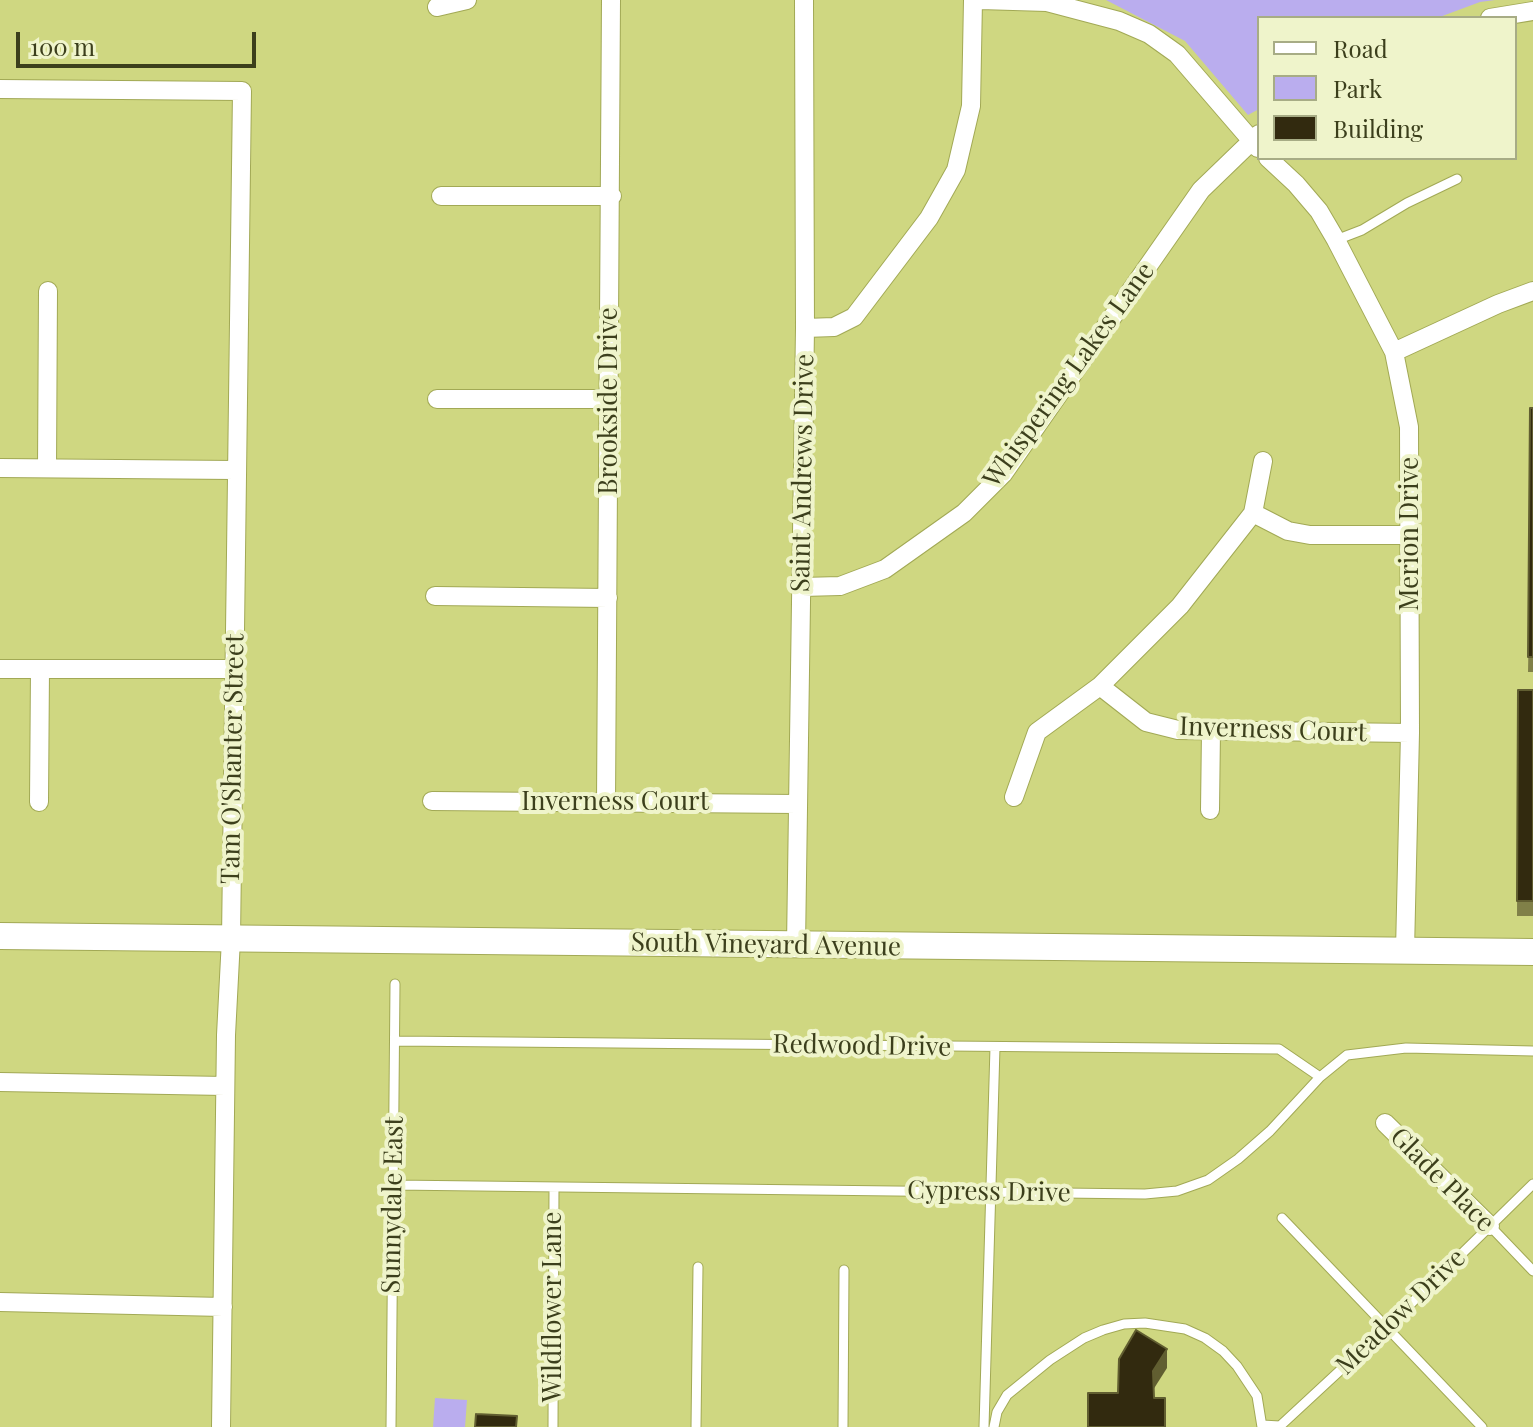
<!DOCTYPE html>
<html>
<head>
<meta charset="utf-8">
<style>
  body { margin:0 }
  #map { position:relative; width:1533px; height:1427px; overflow:hidden; background:#cfd781; font-family:"Playfair Display",serif }
  canvas { display:block }
  .legend { position:absolute; left:1257px; top:16px; width:260px; height:144px; box-sizing:border-box; background:#eff4cb; border:2px solid #a7ac85; margin:0; padding:10px 14px; list-style:none; font-size:24px; color:#3c3f1c }
  .legend li { display:flex; align-items:center; gap:16px; height:40px }
  .legend b { width:40px; border:2px solid #a7ac85 }
  .scale { position:absolute; left:16px; top:32px; width:240px; height:36px; box-sizing:border-box; border:4px solid #3c3f1c; border-top:0; padding-left:10px; font-size:24px; line-height:28px; white-space:nowrap; color:#3c3f1c; -webkit-text-stroke:6px #eff4cb; paint-order:stroke }
</style>
</head>
<body>
<div id="map">
<canvas width="1533" height="1427"></canvas>
<ul class="legend">
<li><b style="height:10px;background:#fff"></b>Road</li>
<li><b style="height:22px;background:#baadee"></b>Park</li>
<li><b style="height:22px;background:#322a0f"></b>Building</li>
</ul>
<div class="scale">100 m</div>
</div>
<script>
const ctx = document.querySelector('canvas').getContext('2d');
ctx.lineJoin = 'round';
function fillPath(path, color) {
  ctx.fillStyle = color;
  ctx.fill(path, 'evenodd');
}
function shape(rows) {
  const path = new Path2D();
  for (const r of rows) {
    path.moveTo(r[0], r[1]);
    for (let i = 2; i < r.length; i += 2) path.lineTo(r[i], r[i + 1]);
  }
  return path;
}
function stroke(path, color, width, dash) {
  ctx.strokeStyle = color;
  ctx.lineWidth = width;
  ctx.lineCap = dash ? 'butt' : 'round';
  ctx.setLineDash(dash || []);
  ctx.stroke(path);
}
function drawText(font, color, halo, rows, align = 'center') {
  ctx.font = font + ' "Playfair Display",serif';
  ctx.lineWidth = 8;
  ctx.setLineDash([]);
  ctx.textBaseline = 'middle';
  ctx.strokeStyle = halo;
  ctx.fillStyle = color;
  for (const [text, x, y, turn = 0] of rows) {
    ctx.save();
    ctx.translate(x, y);
    ctx.rotate((+turn || 0) * Math.PI / 180);
    ctx.textAlign = isNaN(turn) ? turn : align;
    if (halo) ctx.strokeText(text, 0, 0);
    ctx.fillText(text, 0, 0);
    ctx.restore();
  }
}
const green = shape([
  [1106,0,1495,0,1480,2,1437,18,1259,18,1259,109,1248,115,1185,41],
  [435,1398,467,1400,465,1427,433,1427]
]);
const lane = shape([
  [1336,240,1362,230,1407,203,1457,179],
  [395,1041,1279,1049,1320,1077],
  [394,1185,1145,1194,1177,1191,1208,1180,1238,1159,1270,1131,1320,1077,1347,1055,1406,1048,1533,1051],
  [1282,1218,1482,1427],
  [1490,1226,1533,1271],
  [1262,1425,1280,1426,1387,1327,1533,1184],
  [391,1427,395,984],
  [553,1427,554,1188],
  [696,1427,698,1267],
  [843,1427,844,1270],
  [984,1427,995,1047],
  [994,1427,997,1412,1007,1395,1050,1360,1084,1338,1103,1330,1124,1324,1145,1323,1185,1329,1205,1338,1223,1351,1237,1366,1257,1396,1262,1427]
]);
const street = shape([
  [980,0,1047,2,1119,21,1149,34,1177,54,1258,148],
  [437,7,467,0],
  [1490,18,1533,11],
  [0,89,242,91,231,939,226,1035,221,1427],
  [1268,158,1296,184,1319,211,1336,240,1394,352,1409,427,1410,733,1405,951],
  [441,196,612,196],
  [805,328,834,327,854,317,929,218,956,170,971,106,973,0],
  [1394,352,1498,304,1533,291],
  [437,399,607,399],
  [0,468,235,470],
  [47,468,48,291],
  [1253,513,1288,531,1310,535,1411,535],
  [802,587,840,586,885,569,964,513,1003,474,1201,190,1259,134],
  [435,596,608,598],
  [0,669,233,669],
  [1100,686,1146,722,1178,730,1410,733],
  [1014,797,1037,732,1100,686,1180,606,1253,513,1263,461],
  [432,801,797,804],
  [39,802,40,669],
  [606,802,611,0],
  [1210,810,1211,731],
  [796,945,805,328,804,0],
  [0,1082,225,1086],
  [1385,1123,1490,1226],
  [0,1302,223,1307]
]);
const secondary = shape([
  [0,936,1533,952]
]);
const wall = shape([
  [1533,408,1533,672,1528,672],
  [1518,690,1533,690,1533,916,1517,916]
]);
const shadedWall = shape([
  [1167,1349,1167,1368,1153,1390,1153,1371]
]);
const building = shape([
  [1530,408,1533,408,1533,657,1528,657,1530,408],
  [1518,690,1533,690,1533,901,1517,901,1518,690],
  [1136,1330,1167,1349,1153,1371,1154,1398,1165,1398,1165,1427,1088,1427,1088,1393,1118,1393,1119,1359,1136,1330],
  [476,1414,517,1416,516,1427,475,1427,476,1414]
]);
const streetNames = [
  ["Whispering Lakes Lane",1069,375,-54],
  ["Brookside Drive",609,401,-90],
  ["Saint Andrews Drive",803,473,-89],
  ["Merion Drive",1410,534,-90],
  ["Inverness Court",1273,730,2],
  ["Tam O'Shanter Street",233,759,-89],
  ["Inverness Court",615,802],
  ["South Vineyard Avenue",766,945,1],
  ["Redwood Drive",862,1046,1],
  ["Glade Place",1442,1180,45],
  ["Cypress Drive",989,1192,1],
  ["Sunnydale East",393,1205,-89],
  ["Wildflower Lane",553,1307,-90],
  ["Meadow Drive",1401,1312,-44]
];
fillPath(green, '#baadee');
stroke(lane, '#a2a955', 11);
stroke(street, '#a2a955', 20);
stroke(secondary, '#a2a955', 28);
stroke(lane, '#fff', 9);
stroke(street, '#fff', 18);
stroke(secondary, '#fff', 26);
fillPath(wall, '#808048');
fillPath(shadedWall, '#615e31');
fillPath(building, '#322a0f');
stroke(building, '#615e31', 2);
drawText('26px', '#3c3f1c', '#eff4cb', streetNames);
</script>
</body>
</html>
